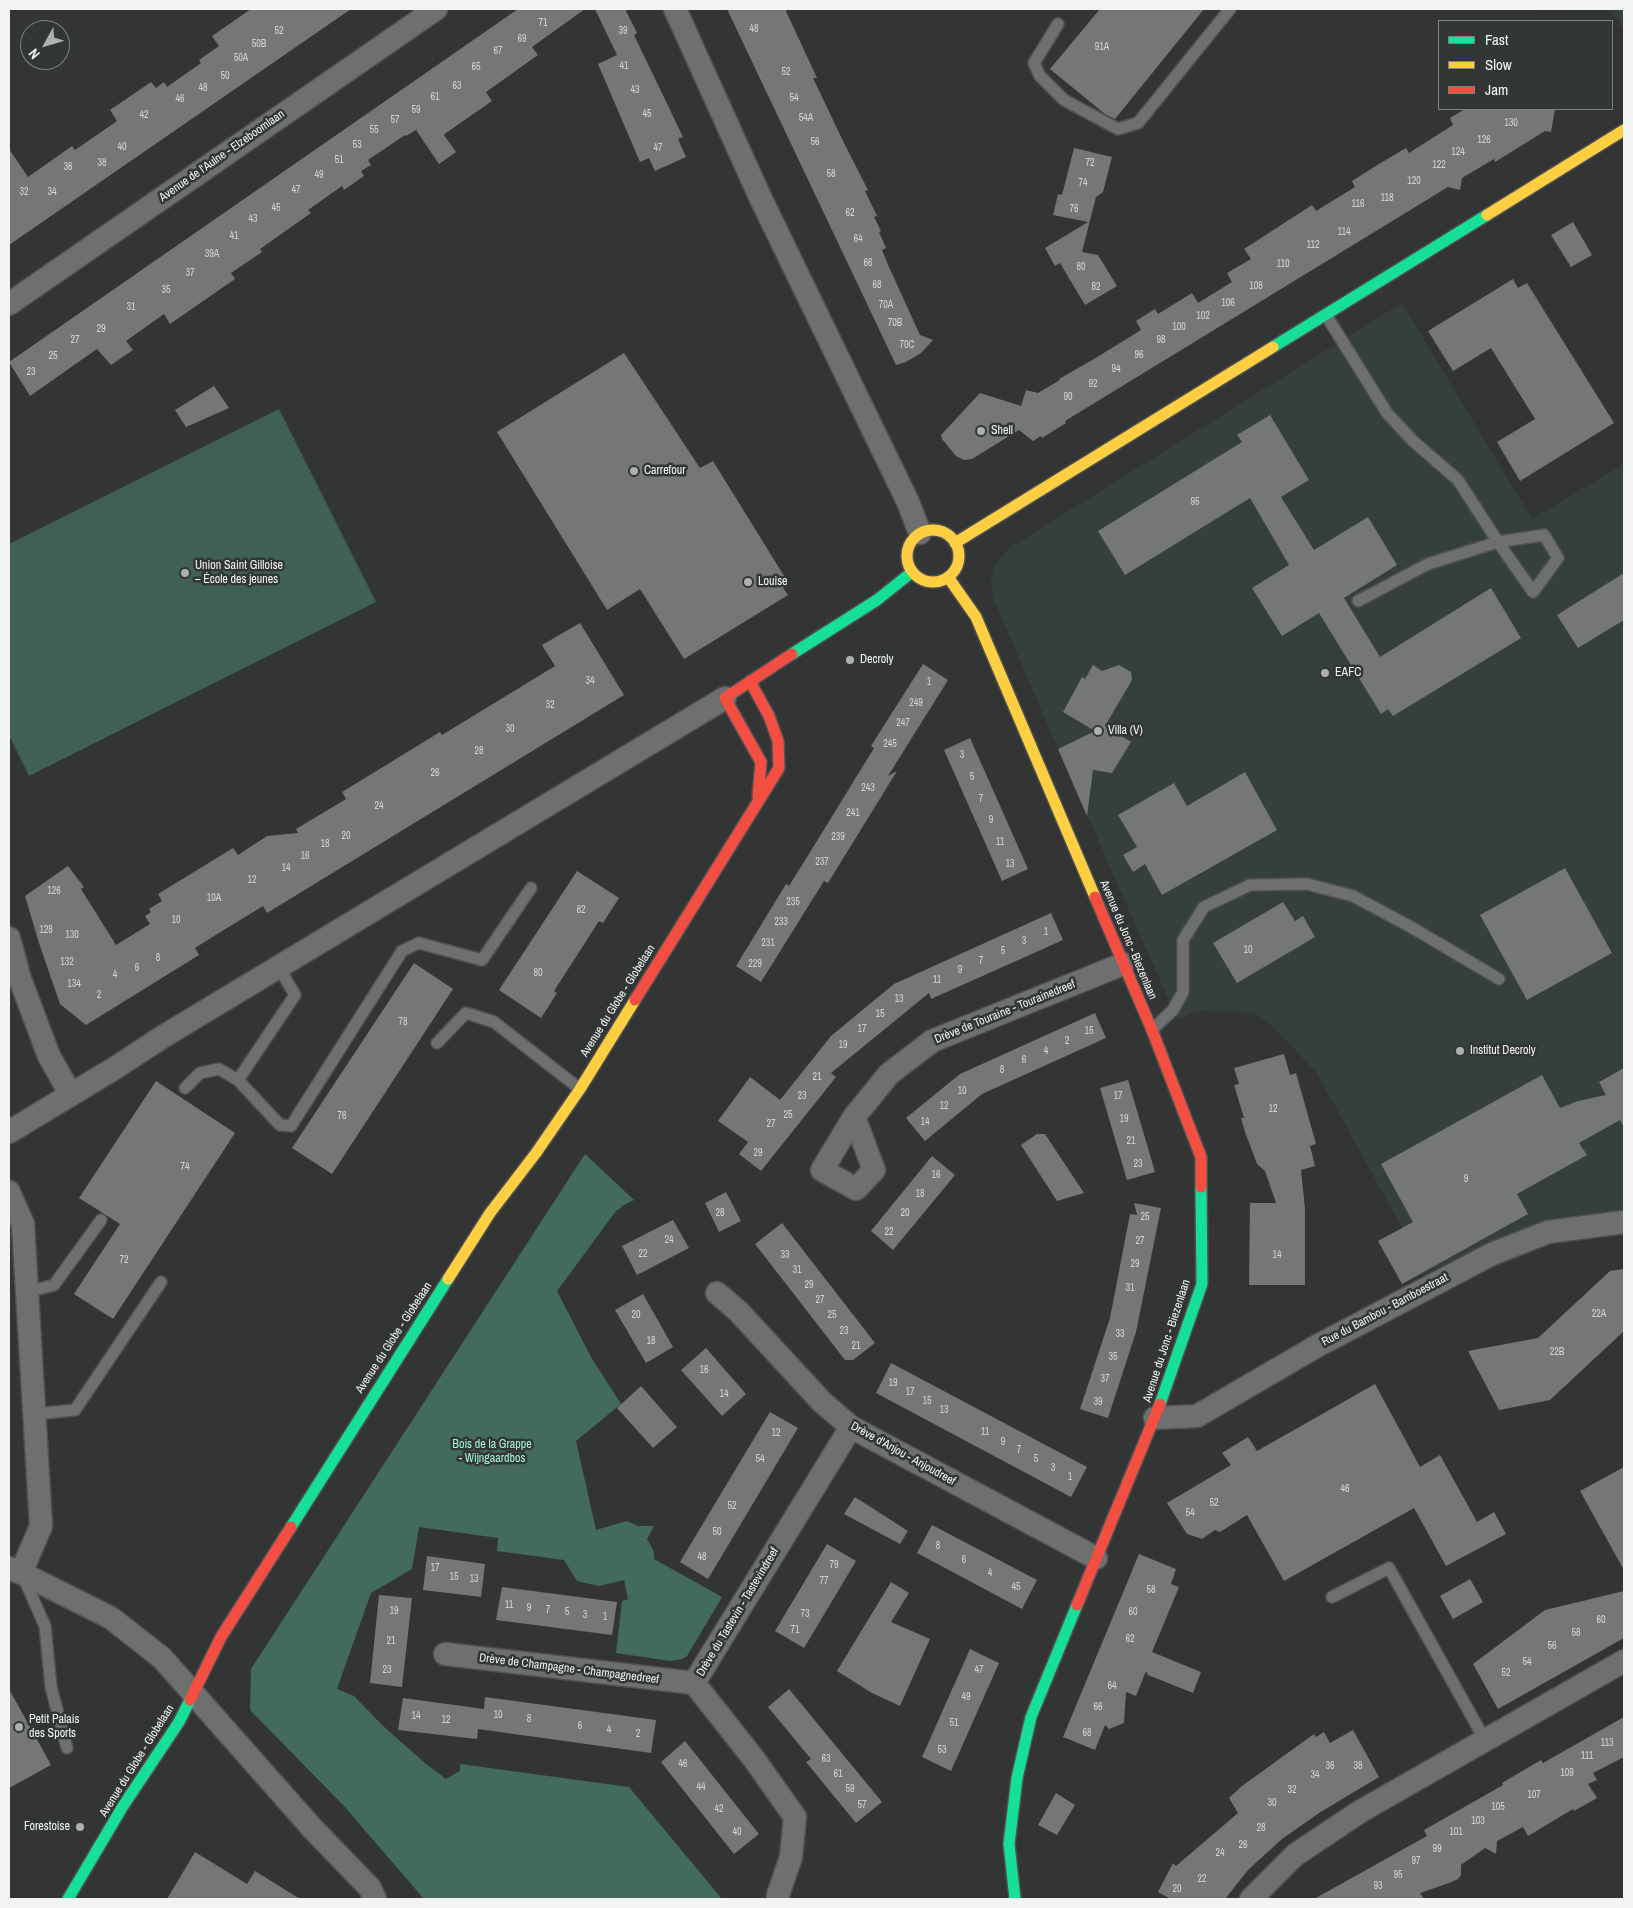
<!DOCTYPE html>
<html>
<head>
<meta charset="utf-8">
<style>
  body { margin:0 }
  #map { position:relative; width:1633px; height:1908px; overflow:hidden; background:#333534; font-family:"Archivo Narrow",sans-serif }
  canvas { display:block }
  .frame { position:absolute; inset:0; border:10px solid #f1f4f3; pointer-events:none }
  .legend { position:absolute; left:1438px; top:20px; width:175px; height:90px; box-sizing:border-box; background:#323635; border:1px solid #7e8281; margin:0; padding:6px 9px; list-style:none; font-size:15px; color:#f1f4f3 }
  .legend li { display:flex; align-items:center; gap:10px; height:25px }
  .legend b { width:25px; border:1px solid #7e8281 }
  .north { position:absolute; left:20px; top:20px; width:50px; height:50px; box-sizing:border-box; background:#323635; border:1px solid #7e8281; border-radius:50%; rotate:231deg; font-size:14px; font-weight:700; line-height:20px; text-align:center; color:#f1f4f3 }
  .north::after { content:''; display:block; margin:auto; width:18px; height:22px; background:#aeb1b0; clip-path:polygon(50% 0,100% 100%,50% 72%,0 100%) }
</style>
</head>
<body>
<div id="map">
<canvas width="1633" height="1908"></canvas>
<div class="frame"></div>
<ul class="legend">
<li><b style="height:6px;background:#16e098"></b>Fast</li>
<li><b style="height:6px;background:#ffcf43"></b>Slow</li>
<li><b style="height:6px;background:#f24e42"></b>Jam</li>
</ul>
<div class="north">N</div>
</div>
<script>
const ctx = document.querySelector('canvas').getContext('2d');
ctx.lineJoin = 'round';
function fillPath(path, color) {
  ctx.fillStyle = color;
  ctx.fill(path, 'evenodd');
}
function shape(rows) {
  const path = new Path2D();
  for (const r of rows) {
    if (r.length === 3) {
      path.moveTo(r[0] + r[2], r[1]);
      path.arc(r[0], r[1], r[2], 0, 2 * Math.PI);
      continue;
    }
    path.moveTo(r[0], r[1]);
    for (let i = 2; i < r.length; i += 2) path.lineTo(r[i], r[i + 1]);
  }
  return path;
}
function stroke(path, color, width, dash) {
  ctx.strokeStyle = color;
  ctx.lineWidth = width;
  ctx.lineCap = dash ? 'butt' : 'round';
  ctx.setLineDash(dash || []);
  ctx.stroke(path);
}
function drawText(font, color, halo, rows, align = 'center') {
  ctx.font = font + ' "Archivo Narrow",sans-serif';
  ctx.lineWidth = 5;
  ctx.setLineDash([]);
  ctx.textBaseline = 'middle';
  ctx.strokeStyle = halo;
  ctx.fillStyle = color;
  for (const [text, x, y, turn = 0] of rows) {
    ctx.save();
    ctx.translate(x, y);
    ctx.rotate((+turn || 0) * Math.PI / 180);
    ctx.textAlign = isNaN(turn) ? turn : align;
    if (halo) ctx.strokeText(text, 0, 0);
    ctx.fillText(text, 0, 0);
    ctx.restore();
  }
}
const built = shape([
  [1503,9,1624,9,1624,30,1611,11,1504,10],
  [1402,303,1532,519,1624,464,1624,1212,1599,1214,1542,1225,1492,1243,1402,1284,1402,1228,1318,1075,1274,1027,1253,1012,1198,1011,1177,1019,1051,733,995,602,990,581,994,567,1008,549]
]);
const green = shape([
  [279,409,376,602,29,776,9,735,9,544]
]);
const forest = shape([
  [585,1154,634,1200,622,1206,622,1207,616,1211,557,1291,591,1357,621,1404,576,1441,596,1530,627,1521,638,1526,654,1526,647,1539,654,1552,654,1559,722,1597,687,1656,682,1659,670,1661,616,1653,622,1601,628,1599,624,1580,599,1586,577,1581,564,1560,497,1551,498,1538,419,1527,412,1569,371,1593,337,1689,354,1696,382,1725,426,1764,446,1779,460,1771,460,1764,629,1787,722,1899,424,1899,344,1806,250,1710,251,1669]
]);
const building = shape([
  [251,9,351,9,9,245,9,149,28,177,72,146,75,150,117,121,110,110,151,82,156,88,164,82,167,87,201,63,199,60,219,46,212,36],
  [518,9,585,9,532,47,538,55,486,92,492,101,446,133,444,135,456,152,439,164,416,130,406,136,405,135,368,160,371,165,361,171,364,176,344,190,342,186,308,210,311,213,260,249,262,252,231,273,235,279,170,324,164,314,126,341,133,350,111,365,97,349,30,396,9,362],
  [595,9,625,9,637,33,634,35,683,137,678,139,686,157,655,171,649,158,640,162,598,64,617,55],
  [727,9,785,9,817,78,813,78,844,143,868,190,865,191,877,216,874,217,881,231,879,232,886,248,882,250,889,267,920,335,933,340,921,353,906,362,896,365],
  [1100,9,1204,9,1115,119,1105,114,1050,69],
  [1465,109,1555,109,1551,132,1545,131,1495,162,1494,159,1462,178,1460,190,1448,187,1065,421,1066,423,1042,438,1041,436,1033,441,1019,430,972,459,964,460,956,456,942,439,941,435,980,393,1021,406,1026,390,1038,393,1060,380,1059,379,1094,359,1141,330,1136,321,1155,309,1158,314,1192,293,1198,303,1232,282,1227,273,1251,259,1244,249,1312,205,1316,211,1355,187,1352,181,1379,164,1406,148,1409,153,1453,125,1450,118],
  [1074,148,1112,157,1103,192,1096,197,1082,252,1098,255,1117,286,1085,305,1060,263,1055,266,1045,248,1088,222,1053,215,1058,194,1062,195],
  [1573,222,1592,255,1571,267,1551,235],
  [1513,279,1518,288,1527,283,1614,423,1520,481,1497,442,1535,419,1491,348,1453,371,1428,331],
  [624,353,700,468,713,461,789,584,783,588,788,595,684,659,640,589,607,610,497,432],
  [214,386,229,408,186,427,175,410],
  [1270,415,1309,480,1281,497,1314,550,1368,517,1397,565,1344,598,1380,657,1491,588,1521,638,1393,716,1388,709,1381,714,1319,613,1282,636,1252,588,1289,565,1250,498,1125,575,1098,531,1242,442,1237,435],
  [1624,573,1624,620,1578,648,1557,615],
  [580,623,624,695,267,913,263,906,214,936,195,948,199,955,86,1025,60,1004,39,943,25,896,68,866,84,887,81,889,116,945,150,924,145,916,151,912,149,909,162,901,158,894,233,848,238,855,267,836,298,833,296,829,346,799,342,792,440,732,442,735,555,666,542,645],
  [923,664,948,680,888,776,897,771,828,883,824,881,761,982,736,966,786,884,789,886,817,841,874,748,871,746],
  [1093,665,1102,671,1119,665,1131,672,1132,680,1105,726,1131,742,1112,773,1093,770,1087,816,1058,749,1095,731,1063,712,1082,677,1085,679],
  [970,738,1028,869,1002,881,944,750],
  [1245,772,1277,830,1162,895,1145,864,1133,872,1123,855,1137,847,1118,815,1174,783,1187,806],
  [1565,868,1612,953,1527,1000,1480,915],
  [577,871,619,898,603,923,599,921,554,991,557,993,541,1018,499,990],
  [1283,902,1295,921,1303,916,1315,937,1237,983,1213,943],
  [1051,913,1063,940,931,999,929,993,831,1073,836,1077,761,1171,739,1154,748,1142,718,1121,750,1077,780,1100,831,1036,894,984],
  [414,963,453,989,332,1174,292,1148],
  [1095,1013,1106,1038,982,1094,925,1141,906,1118,960,1074],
  [1284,1054,1290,1075,1296,1073,1316,1144,1310,1146,1315,1166,1301,1170,1305,1209,1305,1285,1249,1285,1250,1203,1276,1203,1265,1171,1257,1164,1245,1132,1241,1118,1244,1118,1234,1085,1239,1084,1234,1068],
  [1624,1068,1624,1128,1620,1120,1579,1143,1587,1155,1517,1194,1528,1214,1402,1284,1378,1241,1413,1222,1381,1164,1542,1075,1560,1108,1578,1101,1606,1095,1599,1082],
  [1128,1080,1155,1172,1127,1180,1100,1088],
  [156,1081,235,1133,113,1319,74,1294,120,1224,79,1198],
  [1037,1134,1045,1134,1084,1193,1057,1201,1021,1145],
  [932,1156,955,1175,893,1250,871,1231],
  [726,1192,741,1221,719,1232,705,1203],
  [1134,1203,1161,1208,1136,1332,1108,1418,1080,1409,1110,1318,1130,1214,1137,1215],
  [673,1220,689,1248,637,1275,622,1246],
  [782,1223,875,1343,853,1360,845,1360,755,1244],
  [1624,1269,1624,1331,1550,1400,1499,1410,1468,1351,1538,1338,1610,1271],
  [643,1294,673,1347,646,1363,615,1310],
  [706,1348,746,1394,722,1416,681,1370],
  [891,1363,1087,1467,1071,1497,876,1393],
  [1375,1384,1420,1467,1440,1455,1477,1522,1494,1512,1506,1534,1446,1566,1414,1508,1284,1581,1247,1515,1220,1532,1215,1530,1202,1539,1187,1534,1167,1503,1231,1465,1222,1453,1248,1437,1257,1451],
  [641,1386,677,1427,653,1448,617,1408],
  [770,1412,798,1428,708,1579,680,1562],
  [1624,1467,1624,1570,1580,1491],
  [855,1497,908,1531,900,1544,844,1514],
  [932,1525,1037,1580,1022,1609,917,1553],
  [827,1544,856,1561,804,1648,775,1631],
  [1139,1554,1176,1569,1171,1584,1179,1587,1152,1652,1201,1672,1193,1693,1148,1675,1146,1671,1136,1696,1126,1692,1124,1723,1109,1729,1105,1725,1095,1750,1063,1737],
  [427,1556,485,1564,481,1597,423,1590],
  [1470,1579,1483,1602,1453,1619,1440,1596],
  [891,1582,909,1593,891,1622,930,1639,900,1706,872,1693,837,1671],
  [502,1587,617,1602,612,1635,496,1620],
  [1624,1591,1624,1638,1498,1709,1473,1664,1545,1610],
  [379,1595,412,1598,402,1687,370,1683],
  [970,1649,999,1663,951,1771,922,1757],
  [9,1689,51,1765,9,1788],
  [789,1689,882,1802,856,1823,806,1762,811,1759,768,1707],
  [485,1697,656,1720,651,1753,478,1729,477,1739,398,1730,403,1698,484,1709],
  [1624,1717,1624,1757,1593,1773,1597,1780,1588,1784,1597,1798,1574,1811,1573,1809,1528,1836,1523,1827,1497,1841,1496,1854,1485,1848,1461,1865,1461,1875,1458,1879,1449,1883,1420,1893,1424,1899,1314,1899,1427,1836,1424,1830,1503,1785,1502,1783,1541,1760,1543,1763],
  [1353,1730,1379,1777,1319,1813,1282,1839,1248,1870,1225,1899,1171,1899,1158,1892,1173,1863,1176,1866,1238,1813,1229,1798,1242,1786,1314,1734,1316,1737,1324,1732,1330,1743],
  [685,1741,759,1834,734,1854,661,1762],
  [1056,1793,1075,1805,1057,1835,1038,1825],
  [195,1852,247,1884,255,1871,300,1899,167,1899]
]);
const lane = shape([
  [1058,24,1034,63,1040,76,1064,100,1118,129,1138,123,1230,9],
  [1326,315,1387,413,1413,441,1458,480,1498,542,1533,592,1558,558,1544,535,1498,542,1428,564,1358,601],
  [1153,1029,1173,1010,1183,992,1183,940,1204,907,1250,885,1307,884,1353,896,1411,927,1499,979],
  [437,1043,466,1013,494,1022,580,1089],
  [238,1080,280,1125,291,1126,402,951,419,943,482,960,531,888],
  [185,1088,200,1073,219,1069,238,1080,295,995,278,966],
  [28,1292,54,1285,101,1220],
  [35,1414,75,1410,161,1282],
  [23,1576,45,1626,51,1687,67,1748],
  [1332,1597,1389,1568,1485,1740]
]);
const street = shape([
  [675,9,761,199,908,502,920,533],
  [9,304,436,9],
  [9,938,20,979,49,1056,71,1095],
  [854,1117,874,1170,856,1189,822,1170,854,1117,889,1074,932,1041,1123,964],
  [9,1132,115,1068,164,1036,725,698],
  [9,1192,23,1224,41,1526,21,1573],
  [717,1293,738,1311,822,1402,851,1427,1096,1558],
  [1155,1418,1197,1416,1317,1346,1492,1254,1548,1232,1624,1222],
  [9,1568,21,1573,111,1618,162,1658,312,1828,370,1888,375,1899],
  [445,1654,694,1683],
  [778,1899,778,1895,791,1857,795,1817,754,1759,694,1683,851,1427],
  [1251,1899,1295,1855,1361,1811,1624,1661]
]);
const fast = shape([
  [1273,347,1487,215],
  [792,654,877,600,912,572],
  [1160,1404,1202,1284,1201,1187],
  [291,1527,448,1279],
  [68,1899,123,1806,179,1722,190,1700],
  [1015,1899,1009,1844,1017,1778,1031,1717,1077,1605]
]);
const slow = shape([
  [1487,215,1624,130],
  [933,556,26],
  [955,543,1273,347],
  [948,577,976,617,1095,897],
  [448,1279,490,1213,536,1153,580,1089,635,1000]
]);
const jam = shape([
  [758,796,761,762,725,698,792,654],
  [1095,897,1152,1030,1201,1157,1201,1187],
  [635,1000,779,768,778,741,769,716,750,681],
  [1077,1605,1160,1404],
  [190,1700,221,1637,291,1527]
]);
const markers = [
  [981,431,5,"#aeb1b0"],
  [634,471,5,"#aeb1b0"],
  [185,573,5,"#aeb1b0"],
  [748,582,5,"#aeb1b0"],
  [850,660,5,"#aeb1b0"],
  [1325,673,5,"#aeb1b0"],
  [1098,731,5,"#aeb1b0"],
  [1460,1051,5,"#aeb1b0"],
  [19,1727,5,"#aeb1b0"],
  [80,1827,5,"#aeb1b0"]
];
const numberNames = [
  ["71",543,23],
  ["48",754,29],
  ["52",279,31],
  ["39",623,31],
  ["69",522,39],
  ["50B",259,44],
  ["91A",1102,47],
  ["67",498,51],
  ["50A",241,58],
  ["41",624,66],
  ["65",476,67],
  ["52",786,72],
  ["50",225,76],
  ["63",457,86],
  ["48",203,88],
  ["43",635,90],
  ["61",435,97],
  ["54",794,98],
  ["46",180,99],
  ["59",416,110],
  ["45",647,114],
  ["42",144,115],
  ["54A",806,118],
  ["57",395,120],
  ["130",1511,123],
  ["55",374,130],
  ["126",1484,140],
  ["56",815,142],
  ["53",357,145],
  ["40",122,147],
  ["47",658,148],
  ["124",1458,152],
  ["51",339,160],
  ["38",102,163],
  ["72",1090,163],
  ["122",1439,165],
  ["36",68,167],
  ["58",831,174],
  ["49",319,175],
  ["120",1414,181],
  ["74",1083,183],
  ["47",296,190],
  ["32",24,192],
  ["34",52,192],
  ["118",1387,198],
  ["116",1358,204],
  ["45",276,208],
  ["76",1074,209],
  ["62",850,213],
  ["43",253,219],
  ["114",1344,232],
  ["41",234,236],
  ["64",858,239],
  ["112",1313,245],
  ["39A",212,254],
  ["66",868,263],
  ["110",1283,264],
  ["80",1081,267],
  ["37",190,273],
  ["68",877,285],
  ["108",1256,286],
  ["82",1096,287],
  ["35",166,290],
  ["106",1228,303],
  ["70A",886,305],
  ["31",131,307],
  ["102",1203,316],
  ["70B",895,323],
  ["100",1179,327],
  ["29",101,329],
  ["27",75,340],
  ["98",1161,340],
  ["70C",907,345],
  ["96",1139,355],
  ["25",53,356],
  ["94",1116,369],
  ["23",31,372],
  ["92",1093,384],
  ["90",1068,397],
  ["95",1195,502],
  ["34",590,681],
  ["1",929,682],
  ["249",916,703],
  ["32",550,705],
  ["247",903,723],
  ["30",510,729],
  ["245",890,744],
  ["28",479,751],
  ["3",962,755],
  ["26",435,773],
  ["5",972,777],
  ["243",868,788],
  ["7",981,799],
  ["24",379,806],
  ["241",853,813],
  ["9",991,820],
  ["20",346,836],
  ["239",838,837],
  ["11",1000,842],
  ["18",325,844],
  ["16",305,856],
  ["237",822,862],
  ["13",1010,864],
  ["14",286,868],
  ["12",252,880],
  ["126",54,891],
  ["10A",214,898],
  ["235",793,902],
  ["82",581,910],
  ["10",176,920],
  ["233",781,922],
  ["128",46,930],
  ["1",1046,932],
  ["130",72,935],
  ["3",1024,941],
  ["231",768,943],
  ["10",1248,950],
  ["5",1003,951],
  ["8",158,958],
  ["7",981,961],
  ["132",67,962],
  ["229",755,964],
  ["6",137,968],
  ["9",960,970],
  ["80",538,973],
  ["4",115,975],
  ["11",937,980],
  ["134",74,984],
  ["2",99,995],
  ["13",899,999],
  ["15",880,1014],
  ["78",403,1022],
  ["17",862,1029],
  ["15",1089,1031],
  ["2",1067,1041],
  ["19",843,1045],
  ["4",1046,1051],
  ["6",1024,1060],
  ["8",1002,1070],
  ["21",817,1077],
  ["10",962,1091],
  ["23",802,1096],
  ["17",1118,1096],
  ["12",944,1106],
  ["12",1273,1109],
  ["25",788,1115],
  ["76",342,1116],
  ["19",1124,1119],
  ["14",925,1122],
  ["27",771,1124],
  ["21",1131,1141],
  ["29",758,1153],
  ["23",1138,1164],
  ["74",185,1167],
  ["16",936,1175],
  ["9",1466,1179],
  ["18",920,1194],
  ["28",720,1213],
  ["20",905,1213],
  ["25",1145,1217],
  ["22",889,1232],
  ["24",669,1240],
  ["27",1140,1241],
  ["22",643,1254],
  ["33",785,1255],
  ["14",1277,1255],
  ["72",124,1260],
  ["29",1135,1264],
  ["31",797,1270],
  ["29",809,1285],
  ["31",1130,1288],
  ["27",820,1300],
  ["22A",1599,1314],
  ["20",636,1315],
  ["25",832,1315],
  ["23",844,1331],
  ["33",1120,1334],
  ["18",651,1341],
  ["21",856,1346],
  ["22B",1557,1352],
  ["35",1113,1357],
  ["16",704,1370],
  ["37",1105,1379],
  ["19",893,1383],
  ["17",910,1392],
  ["14",724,1394],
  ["15",927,1401],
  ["39",1098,1402],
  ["13",944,1410],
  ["11",985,1432],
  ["12",776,1433],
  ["9",1003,1442],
  ["7",1019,1450],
  ["54",760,1459],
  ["5",1036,1459],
  ["3",1053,1468],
  ["1",1070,1477],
  ["46",1345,1489],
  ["52",1214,1503],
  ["52",732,1506],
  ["54",1190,1513],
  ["50",717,1532],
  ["8",938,1546],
  ["48",702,1557],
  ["6",964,1560],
  ["79",834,1565],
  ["17",435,1568],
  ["4",990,1573],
  ["15",454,1577],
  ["13",474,1579],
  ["77",824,1581],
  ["45",1016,1587],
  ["58",1151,1590],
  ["11",509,1605],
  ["9",529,1608],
  ["7",548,1610],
  ["19",394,1611],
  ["5",567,1612],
  ["60",1133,1612],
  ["73",805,1614],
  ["3",585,1615],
  ["1",605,1617],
  ["60",1601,1620],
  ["71",795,1630],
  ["58",1576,1633],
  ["62",1130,1639],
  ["21",391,1641],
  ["56",1552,1646],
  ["54",1527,1662],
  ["23",387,1670],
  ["47",979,1670],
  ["52",1506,1673],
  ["64",1112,1686],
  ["49",966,1697],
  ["66",1098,1707],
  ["10",498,1715],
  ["14",416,1716],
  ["8",529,1719],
  ["12",446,1720],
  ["51",954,1723],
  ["6",580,1726],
  ["4",609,1730],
  ["68",1087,1733],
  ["2",638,1734],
  ["113",1607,1743],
  ["53",942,1750],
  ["111",1587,1756],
  ["63",826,1759],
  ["46",683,1764],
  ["36",1330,1766],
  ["38",1358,1766],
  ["109",1567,1773],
  ["61",838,1774],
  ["34",1315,1775],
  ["44",701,1787],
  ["59",850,1789],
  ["32",1292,1790],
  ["107",1534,1795],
  ["30",1272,1803],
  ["57",862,1805],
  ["105",1498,1807],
  ["42",719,1809],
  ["103",1478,1821],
  ["28",1261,1828],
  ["40",737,1832],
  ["101",1456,1832],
  ["26",1243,1845],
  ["99",1437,1849],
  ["24",1220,1853],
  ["97",1416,1861],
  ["95",1398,1875],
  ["22",1202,1879],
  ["93",1378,1886],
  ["20",1177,1889]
];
const streetNames = [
  ["Avenue de l'Aulne - Elzeboomlaan",222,156,-35],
  ["Avenue du Jonc - Biezenlaan",1128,940,67],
  ["Avenue du Globe - Globelaan",618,1001,-58],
  ["Drève de Touraine - Tourainedreef",1005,1012,-22],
  ["Rue du Bambou - Bamboestraat",1385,1310,-28],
  ["Avenue du Globe - Globelaan",394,1338,-57],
  ["Avenue du Jonc - Biezenlaan",1167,1341,-72],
  ["Drève d'Anjou - Anjoudreef",903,1454,29],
  ["Drève du Tastevin - Tastevindreef",738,1612,-59],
  ["Drève de Champagne - Champagnedreef",569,1669,7],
  ["Avenue du Globe - Globelaan",137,1761,-58]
];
const poiNames = [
  ["Shell",991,431],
  ["Carrefour",644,471],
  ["Union Saint Gilloise",195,566],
  ["– École des jeunes",195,580],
  ["Louise",758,582],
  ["Decroly",860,660],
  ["EAFC",1335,673],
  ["Villa (V)",1108,731],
  ["Institut Decroly",1470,1051],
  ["Petit Palais",29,1720],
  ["des Sports",29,1734],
  ["Forestoise",70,1827,"right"]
];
const parkNames = [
  ["Bois de la Grappe",492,1445],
  ["- Wijngaardbos",492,1459]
];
fillPath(built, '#353f3c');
fillPath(green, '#3e6056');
fillPath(forest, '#426b5e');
fillPath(building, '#757776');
stroke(lane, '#4f5150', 14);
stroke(street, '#4f5150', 25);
stroke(fast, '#4f5150', 14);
stroke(slow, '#4f5150', 14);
stroke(jam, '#4f5150', 14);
stroke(lane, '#6e706f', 11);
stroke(street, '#6e706f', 22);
stroke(fast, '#16e098', 11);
stroke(slow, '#ffcf43', 11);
stroke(jam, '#f24e42', 11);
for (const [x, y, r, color] of markers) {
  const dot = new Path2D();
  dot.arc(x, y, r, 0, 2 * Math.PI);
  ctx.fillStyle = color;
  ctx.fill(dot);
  stroke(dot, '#323635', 2);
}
drawText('10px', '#d2d5d4', null, numberNames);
drawText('12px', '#f1f4f3', '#323635', streetNames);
drawText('12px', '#f1f4f3', '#323635', poiNames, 'left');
drawText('12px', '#a3f5da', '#323635', parkNames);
</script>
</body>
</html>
